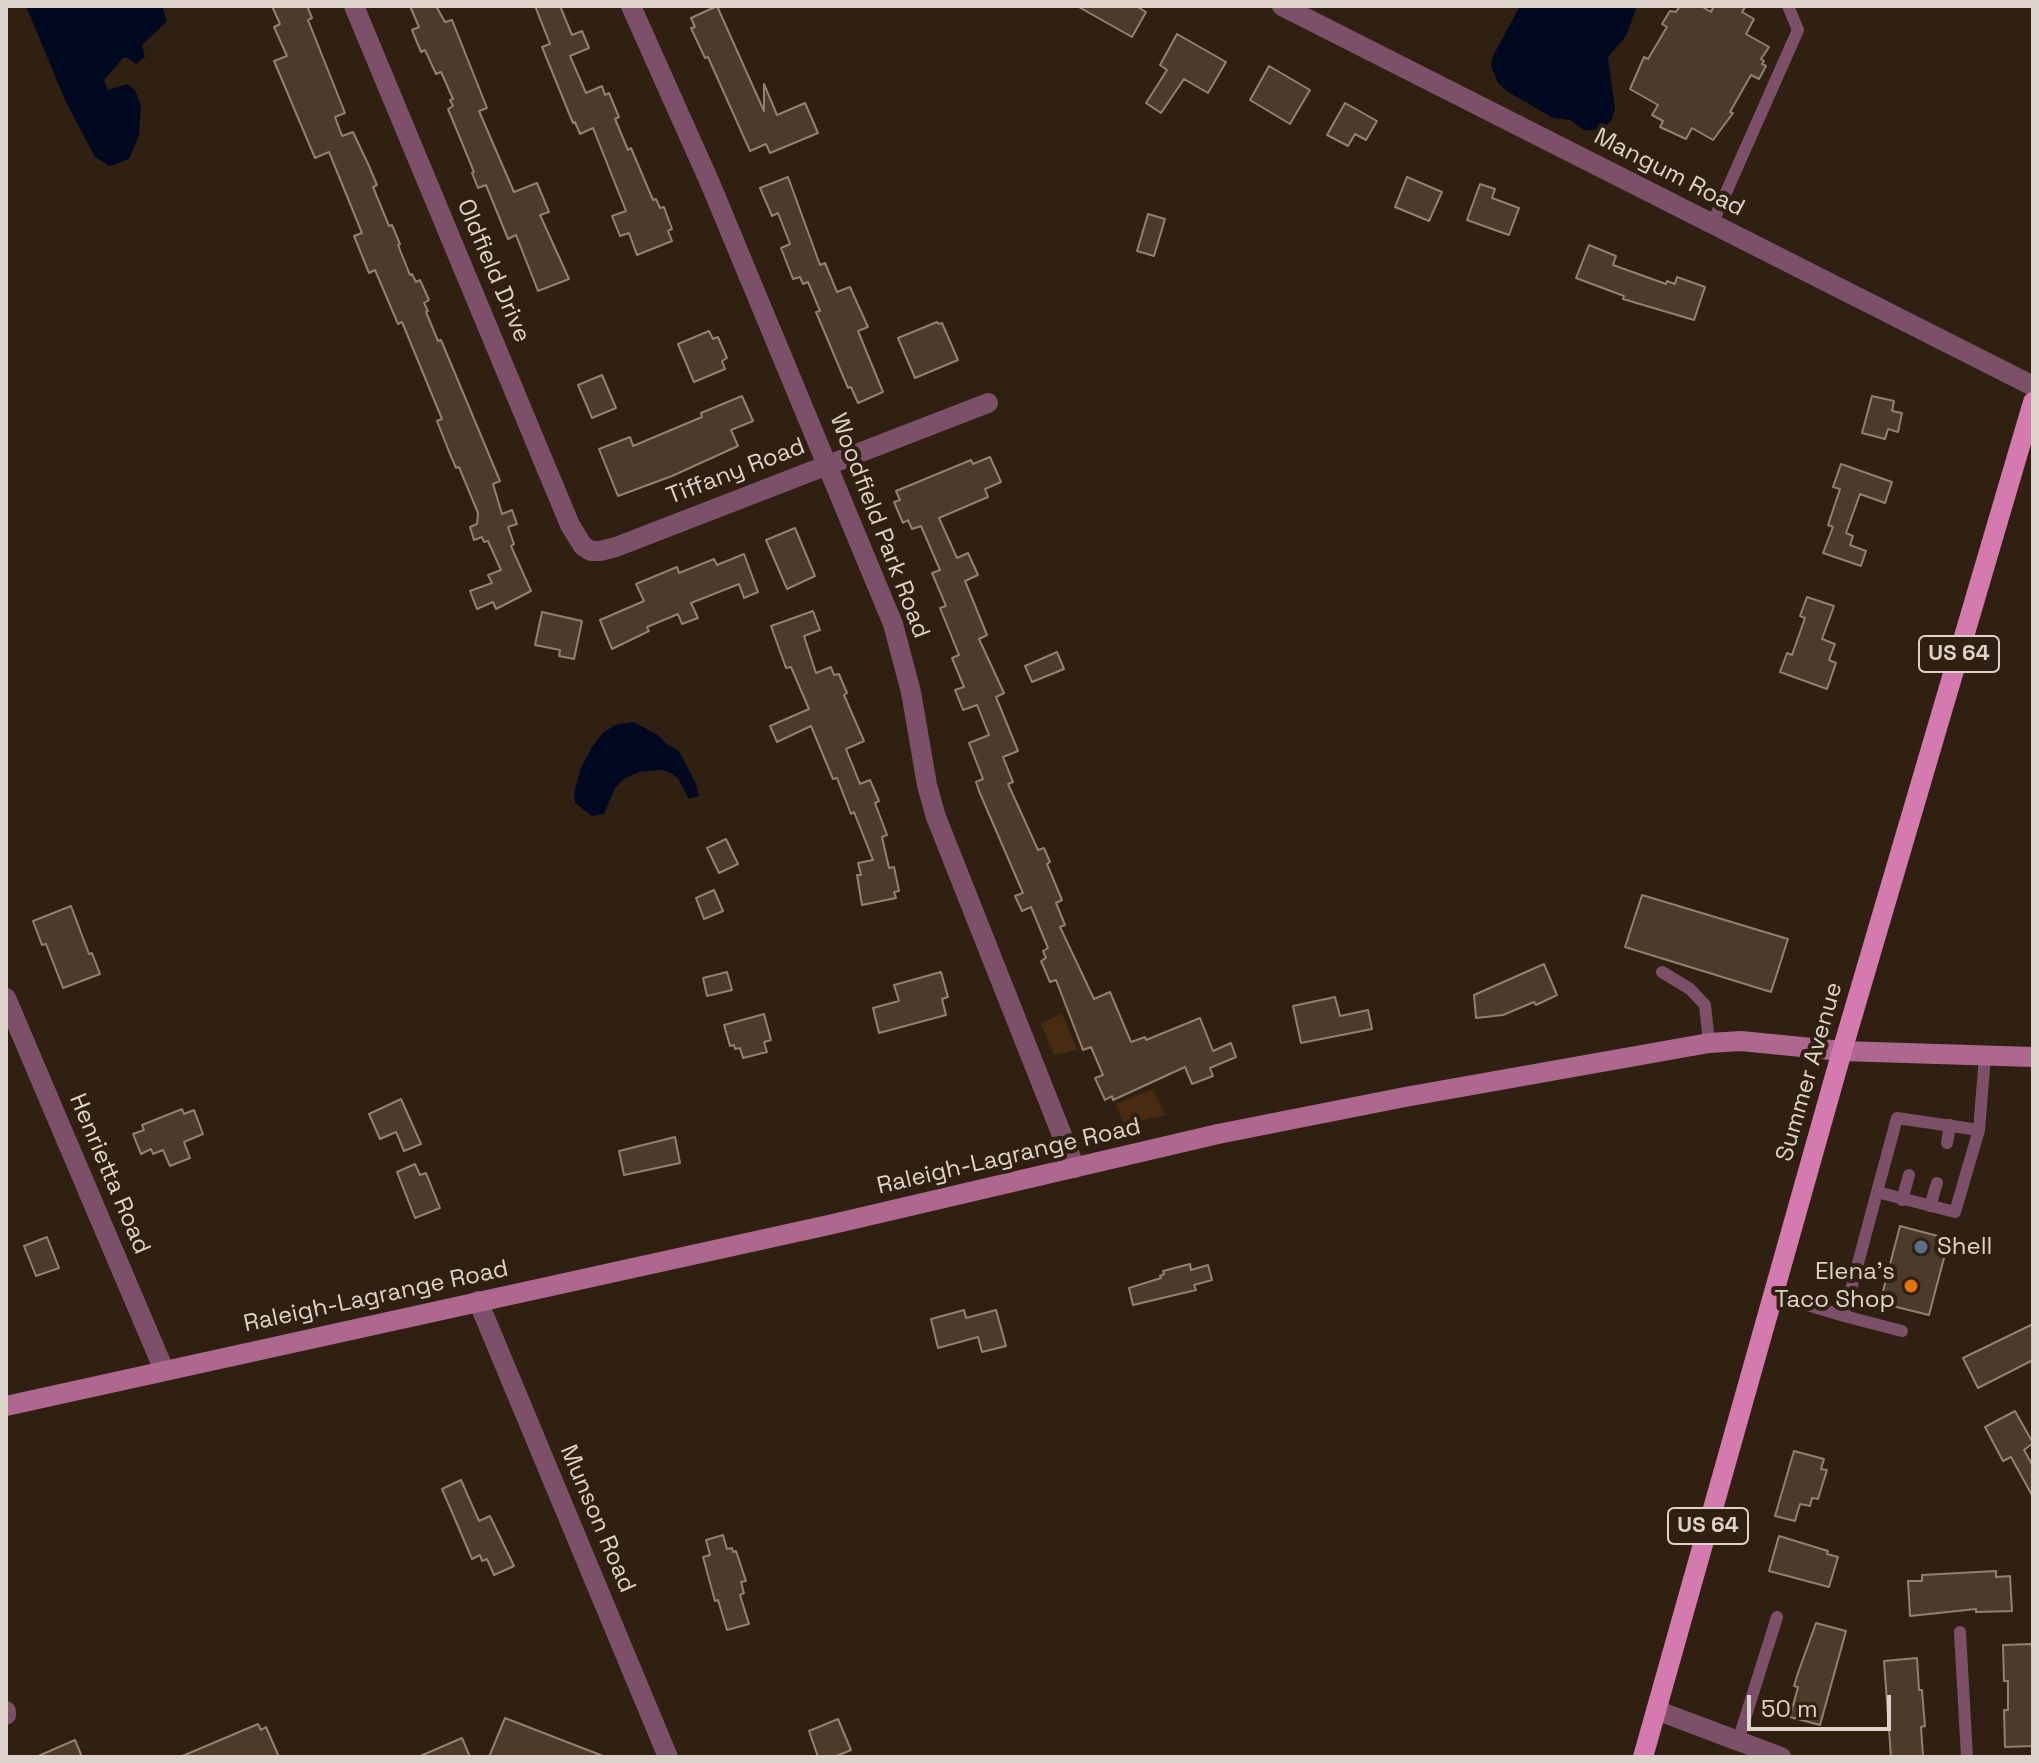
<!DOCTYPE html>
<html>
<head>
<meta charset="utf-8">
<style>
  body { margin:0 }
  #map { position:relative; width:2039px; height:1763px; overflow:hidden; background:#302011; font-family:"Space Grotesk",sans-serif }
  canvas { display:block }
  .frame { position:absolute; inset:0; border:8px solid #ded3ca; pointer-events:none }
  .scale { position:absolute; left:1747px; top:1695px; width:144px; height:36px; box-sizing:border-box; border:4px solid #ded3ca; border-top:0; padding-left:10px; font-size:24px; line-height:28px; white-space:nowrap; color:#ded3ca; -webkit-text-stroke:6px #302011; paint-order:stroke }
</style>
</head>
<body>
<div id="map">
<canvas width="2039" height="1763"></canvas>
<div class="frame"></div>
<div class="scale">50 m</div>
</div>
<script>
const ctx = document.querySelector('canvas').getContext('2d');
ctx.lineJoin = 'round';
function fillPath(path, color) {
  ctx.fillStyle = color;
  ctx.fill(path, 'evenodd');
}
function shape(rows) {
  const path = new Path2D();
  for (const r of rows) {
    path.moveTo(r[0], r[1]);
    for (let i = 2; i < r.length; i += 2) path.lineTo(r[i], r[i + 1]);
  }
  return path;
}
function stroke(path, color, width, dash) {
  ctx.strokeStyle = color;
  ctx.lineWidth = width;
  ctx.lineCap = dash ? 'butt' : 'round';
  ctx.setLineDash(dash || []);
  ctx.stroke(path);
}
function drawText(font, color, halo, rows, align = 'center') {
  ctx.font = font + ' "Space Grotesk",sans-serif';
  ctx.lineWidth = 8;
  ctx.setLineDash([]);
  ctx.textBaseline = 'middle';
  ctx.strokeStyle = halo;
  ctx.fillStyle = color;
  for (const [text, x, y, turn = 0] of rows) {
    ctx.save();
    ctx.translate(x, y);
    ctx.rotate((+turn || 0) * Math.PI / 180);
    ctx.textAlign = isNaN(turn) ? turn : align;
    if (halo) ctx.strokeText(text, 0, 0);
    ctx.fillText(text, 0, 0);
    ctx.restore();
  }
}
const green = shape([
  [1062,1013,1077,1050,1054,1055,1041,1024],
  [1153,1089,1165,1115,1124,1124,1116,1104]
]);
const water = shape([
  [26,6,162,6,167,21,142,45,145,57,136,64,126,57,123,58,104,80,108,90,127,84,135,90,141,105,139,135,129,159,110,166,95,157,65,100],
  [1520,6,1637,6,1626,36,1608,57,1615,109,1611,121,1607,125,1594,130,1584,130,1570,120,1553,118,1508,92,1498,83,1491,66,1493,56],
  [633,722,658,735,668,745,679,751,696,784,699,796,689,799,678,778,671,773,662,770,639,772,624,779,615,788,604,814,592,816,575,803,574,793,580,770,592,747,603,733,615,725]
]);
const building = shape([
  [272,6,307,6,312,18,308,20,345,113,335,117,342,136,353,132,369,166,377,185,373,187,389,226,392,225,400,244,398,245,410,275,412,274,416,282,420,280,429,300,424,303,428,311,426,312,438,341,441,340,500,481,493,484,502,514,512,510,517,524,508,527,514,544,511,546,531,591,496,609,493,602,477,609,470,591,492,583,488,575,501,570,488,541,484,542,482,537,474,540,470,527,477,524,478,513,459,467,456,468,448,449,437,421,442,419,402,322,398,324,375,270,369,273,354,236,362,233,329,152,315,158,274,61,287,56,274,27,280,24,272,6],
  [410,6,436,6,445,22,452,20,487,108,479,111,514,192,537,183,549,212,540,215,569,279,538,291,516,235,508,239,486,185,478,188,472,173,474,172,448,109,453,106,450,100,453,99,441,72,436,74,425,50,421,52,412,30,419,27,410,6],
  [535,6,560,6,572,35,582,31,589,48,570,56,586,93,602,86,605,95,609,93,619,117,615,119,628,150,631,148,653,200,656,199,660,208,664,207,672,229,668,231,672,241,637,255,629,233,620,236,612,216,626,211,593,128,580,134,575,122,573,123,542,47,550,44,535,6],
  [717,6,764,111,764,84,777,115,805,103,818,133,770,153,766,144,750,151,708,57,705,58,691,28,695,27,691,18,717,6],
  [1077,6,1136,6,1146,12,1132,37,1077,6],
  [1680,6,1701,6,1711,12,1714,6,1746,6,1742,12,1754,19,1746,34,1769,47,1761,59,1764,61,1762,64,1766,66,1759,79,1751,75,1730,112,1733,113,1713,140,1692,128,1686,139,1660,127,1663,121,1652,115,1658,105,1630,89,1644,57,1648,59,1667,27,1662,24,1670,11,1676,12,1680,6],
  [1177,34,1226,62,1208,93,1184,79,1161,113,1146,103,1167,70,1160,65,1177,34],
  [1269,66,1310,90,1290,124,1250,100,1269,66],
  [1345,103,1377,121,1366,140,1355,134,1348,146,1327,135,1345,103],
  [788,177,820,265,825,263,837,292,850,287,868,327,858,331,883,392,858,403,851,387,848,388,816,312,820,311,808,282,803,284,800,277,793,279,781,248,790,244,778,213,772,216,760,188,788,177],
  [1407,177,1442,192,1429,221,1395,207,1407,177],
  [1480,184,1495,189,1492,198,1519,208,1509,235,1467,220,1480,184],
  [1148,214,1165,219,1154,256,1137,251,1148,214],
  [1589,245,1616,256,1613,265,1666,284,1667,281,1675,284,1677,277,1705,287,1694,320,1623,299,1624,296,1576,278,1589,245],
  [937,322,939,324,942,323,958,360,915,378,898,338,937,322],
  [709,331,713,339,718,337,727,358,722,361,725,369,694,382,678,344,709,331],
  [602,375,616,408,592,418,578,385,602,375],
  [742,396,753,421,731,430,738,446,672,476,618,496,599,449,630,437,633,446,702,417,701,413,742,396],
  [1872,396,1894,401,1892,411,1902,413,1898,432,1888,429,1885,439,1862,433,1872,396],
  [990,457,1001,482,985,489,988,497,939,518,957,558,968,553,978,575,965,581,987,635,979,639,1004,693,996,697,1018,751,1003,757,1013,782,1008,784,1038,850,1044,848,1050,862,1047,864,1062,900,1056,903,1065,925,1060,927,1094,999,1110,992,1131,1042,1145,1037,1146,1040,1200,1018,1213,1051,1231,1043,1236,1057,1210,1068,1213,1076,1192,1084,1185,1067,1113,1100,1112,1096,1105,1100,1095,1078,1103,1075,1091,1047,1083,1050,1056,980,1050,982,1041,961,1046,958,1043,951,1048,948,1031,907,1022,911,1015,896,1023,893,979,791,976,782,983,779,969,743,989,735,977,705,963,710,955,690,964,687,952,658,959,655,940,608,946,606,932,573,940,570,921,526,912,529,908,520,903,523,894,502,900,500,896,491,971,460,973,464,990,457],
  [1841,464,1892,482,1885,503,1860,494,1846,533,1853,536,1850,545,1866,551,1861,566,1823,553,1833,527,1828,525,1840,489,1833,487,1841,464],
  [795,528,815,576,787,589,766,540,795,528],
  [744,554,758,592,744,598,739,584,691,603,698,618,682,624,678,614,647,627,649,631,612,649,600,620,644,601,636,584,677,567,679,573,714,559,717,565,744,554],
  [1807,597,1834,606,1822,639,1835,644,1829,660,1836,663,1827,689,1780,672,1787,653,1792,655,1805,618,1800,616,1807,597],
  [813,611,820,630,804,636,816,673,831,667,834,675,839,674,847,693,844,695,864,741,846,749,860,784,870,780,879,801,875,803,887,835,882,837,889,868,894,867,899,891,894,892,896,898,862,905,857,875,861,875,858,863,873,860,854,812,851,814,837,778,833,779,811,726,777,742,770,726,809,709,791,667,786,668,771,626,813,611],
  [542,612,582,621,574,659,559,656,560,650,535,645,542,612],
  [1057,652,1064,669,1032,682,1025,666,1057,652],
  [726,839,738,864,719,873,707,848,726,839],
  [714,890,723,911,704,919,696,898,714,890],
  [1642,895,1788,939,1771,992,1625,947,1642,895],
  [71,906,89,954,92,953,100,974,63,988,46,944,42,945,33,921,71,906],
  [1544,964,1557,995,1536,1005,1534,1002,1503,1015,1476,1018,1474,995,1544,964],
  [727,972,732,990,707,996,703,978,727,972],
  [941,972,948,997,942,999,946,1015,879,1033,873,1008,899,1001,894,985,941,972],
  [1335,997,1340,1016,1368,1010,1372,1029,1301,1043,1293,1006,1335,997],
  [764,1014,771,1040,764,1042,767,1052,743,1058,740,1048,735,1049,734,1045,730,1046,724,1025,764,1014],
  [401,1099,421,1144,404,1151,396,1132,380,1139,369,1114,401,1099],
  [182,1109,184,1114,194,1110,203,1134,184,1142,190,1158,170,1166,163,1150,153,1154,151,1149,141,1154,133,1134,144,1130,142,1125,182,1109],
  [675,1137,680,1163,624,1175,619,1151,675,1137],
  [415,1164,420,1175,426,1173,440,1208,415,1218,397,1172,415,1164],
  [1900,1226,1949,1239,1929,1315,1880,1303,1900,1226],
  [47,1237,59,1268,36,1276,24,1246,47,1237],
  [1190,1264,1191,1270,1208,1265,1212,1280,1194,1285,1196,1290,1133,1305,1129,1288,1161,1278,1160,1276,1164,1274,1163,1271,1190,1264],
  [964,1310,966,1318,996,1310,1006,1346,982,1352,978,1337,938,1348,931,1319,964,1310],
  [2033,1324,2033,1360,1978,1388,1963,1358,2033,1324],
  [2015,1411,2033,1443,2024,1450,2033,1466,2033,1497,2011,1457,2003,1461,1985,1427,2015,1411],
  [1794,1451,1824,1459,1821,1469,1827,1470,1818,1499,1812,1498,1810,1506,1800,1504,1795,1521,1775,1516,1794,1451],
  [461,1480,479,1521,490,1516,514,1566,494,1575,487,1559,482,1561,480,1555,472,1559,442,1489,461,1480],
  [723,1535,727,1549,732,1548,733,1552,736,1551,746,1581,741,1582,744,1593,740,1595,749,1624,727,1630,718,1600,715,1601,703,1557,710,1555,706,1540,723,1535],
  [1779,1536,1828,1551,1827,1554,1838,1557,1829,1587,1769,1571,1779,1536],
  [1996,1571,1996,1577,2010,1576,2012,1611,1976,1612,1976,1609,1910,1616,1908,1581,1922,1581,1922,1575,1996,1571],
  [1816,1623,1846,1631,1820,1725,1790,1717,1798,1687,1794,1686,1798,1673,1816,1623],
  [2033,1644,2033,1746,2005,1747,2004,1710,2008,1710,2008,1681,2004,1681,2003,1645,2033,1644],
  [1917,1658,1919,1690,1922,1690,1923,1703,1925,1726,1921,1727,1923,1756,1891,1757,1884,1661,1917,1658],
  [505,1718,603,1756,602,1757,489,1757,505,1718],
  [838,1719,851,1750,834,1757,818,1757,809,1731,838,1719],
  [258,1724,261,1730,266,1727,279,1757,180,1757,258,1724],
  [462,1738,470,1757,418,1757,462,1738],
  [75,1740,82,1757,36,1757,75,1740]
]);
const lane = shape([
  [1712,224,1798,30,1788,6],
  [1662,972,1690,989,1705,1005,1709,1043],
  [1947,1143,1950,1125],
  [1877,1192,1897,1118,1979,1130],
  [1902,1200,1909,1175],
  [1930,1206,1937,1183],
  [1774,1295,1844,1316,1877,1192,1955,1212,1979,1130,1985,1056],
  [1844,1316,1902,1331],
  [1960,1632,1967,1757],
  [1738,1741,1777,1617]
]);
const street = shape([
  [354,6,570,525,583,546,591,551,600,551,616,547,988,403],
  [631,6,710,183,893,624,911,692,927,785,936,817,1075,1168],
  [1282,6,2033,386],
  [6,998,164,1370],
  [478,1301,668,1757],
  [1656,1710,1781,1757],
  [6,1711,6,1715]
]);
const secondary = shape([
  [6,1406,833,1224,1218,1134,1405,1097,1709,1043,1741,1041,1842,1051,2033,1057]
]);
const primary = shape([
  [1643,1757,1842,1051,2033,402]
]);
const markers = [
  [1921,1247,8,"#5c6f8a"],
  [1911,1286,8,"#e8710a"]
];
const shields = [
  [1959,654,80],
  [1708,1526,80]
];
const shieldNames = [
  ["US 64",1959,654],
  ["US 64",1708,1526]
];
const streetNames = [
  ["Mangum Road",1669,173,27],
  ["Oldfield Drive",493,271,67],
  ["Tiffany Road",736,472,-21],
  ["Woodfield Park Road",879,526,69],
  ["Summer Avenue",1810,1072,-74],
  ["Raleigh-Lagrange Road",1009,1157,-13],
  ["Henrietta Road",109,1174,67],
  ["Raleigh-Lagrange Road",376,1297,-12],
  ["Munson Road",597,1519,67]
];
const poiNames = [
  ["Shell",1937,1247],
  ["Elena's",1895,1272,"right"],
  ["Taco Shop",1895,1300,"right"]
];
fillPath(green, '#482c12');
fillPath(water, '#00091f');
fillPath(building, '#4c3a2b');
stroke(building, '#94806f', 2);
stroke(lane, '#7c5068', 12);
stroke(street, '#7c5068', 20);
stroke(secondary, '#ae688f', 20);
stroke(primary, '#d57aae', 20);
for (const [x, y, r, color] of markers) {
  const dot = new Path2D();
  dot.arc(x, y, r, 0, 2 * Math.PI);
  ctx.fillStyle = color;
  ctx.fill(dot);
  stroke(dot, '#302011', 3);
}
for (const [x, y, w] of shields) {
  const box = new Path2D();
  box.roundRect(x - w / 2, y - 18, w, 36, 6);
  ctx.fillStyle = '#302011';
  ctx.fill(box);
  stroke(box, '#ded3ca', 2);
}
drawText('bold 22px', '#ded3ca', null, shieldNames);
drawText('24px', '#ded3ca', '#302011', streetNames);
drawText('24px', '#ded3ca', '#302011', poiNames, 'left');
</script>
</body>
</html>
